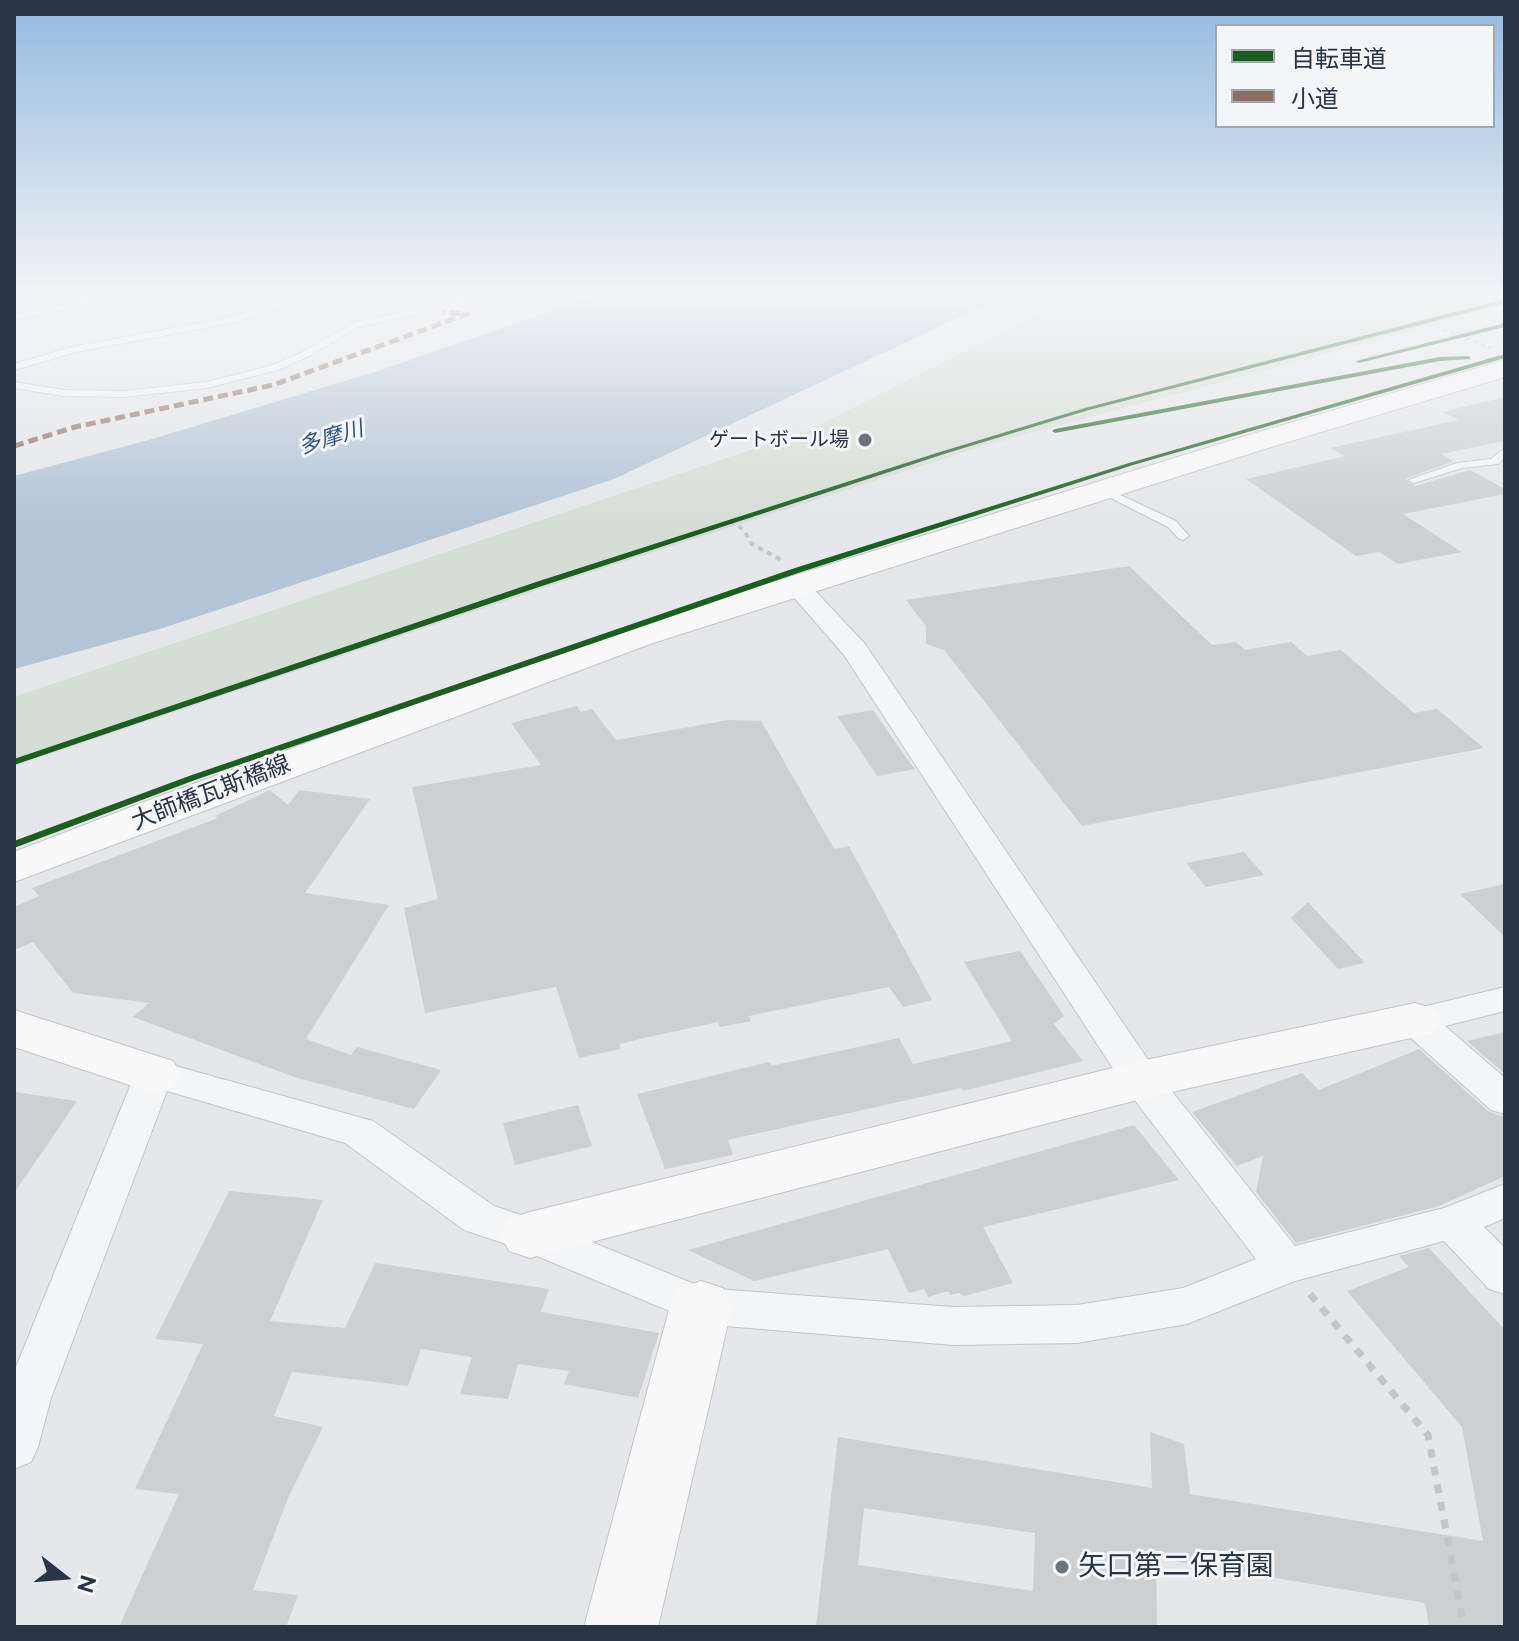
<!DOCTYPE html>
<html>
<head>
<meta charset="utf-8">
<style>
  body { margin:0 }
  #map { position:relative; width:1519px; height:1641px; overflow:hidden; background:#e5e7ea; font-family:Raleway,"Noto Sans JP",sans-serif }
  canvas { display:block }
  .frame { position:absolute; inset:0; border:16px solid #293445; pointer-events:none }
  .legend { position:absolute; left:1215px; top:24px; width:280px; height:104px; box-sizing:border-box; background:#f3f5f9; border:2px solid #a2a8b1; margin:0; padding:10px 14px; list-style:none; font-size:24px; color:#293445 }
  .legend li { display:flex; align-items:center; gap:16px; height:40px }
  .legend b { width:40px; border:2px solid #a2a8b1 }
  .north { position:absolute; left:24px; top:1537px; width:80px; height:80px; -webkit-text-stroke:6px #f3f5f9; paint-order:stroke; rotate:107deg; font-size:22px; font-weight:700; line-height:32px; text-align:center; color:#293445 }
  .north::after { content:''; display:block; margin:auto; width:28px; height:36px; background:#293445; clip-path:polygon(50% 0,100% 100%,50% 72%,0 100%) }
</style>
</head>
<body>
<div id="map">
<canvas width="1519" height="1641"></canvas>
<div class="frame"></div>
<ul class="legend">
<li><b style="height:10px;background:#1b5e20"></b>自転車道</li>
<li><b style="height:10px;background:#8d6e63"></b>小道</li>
</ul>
<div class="north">N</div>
</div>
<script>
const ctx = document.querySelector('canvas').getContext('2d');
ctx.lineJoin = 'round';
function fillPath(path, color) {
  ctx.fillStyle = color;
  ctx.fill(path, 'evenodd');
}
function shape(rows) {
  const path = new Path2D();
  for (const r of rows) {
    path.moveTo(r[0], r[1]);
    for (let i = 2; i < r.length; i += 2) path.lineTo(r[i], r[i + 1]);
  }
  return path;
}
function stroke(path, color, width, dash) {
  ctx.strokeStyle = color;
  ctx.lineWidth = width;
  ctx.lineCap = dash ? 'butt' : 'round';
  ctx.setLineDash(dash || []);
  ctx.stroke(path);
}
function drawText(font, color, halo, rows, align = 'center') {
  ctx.font = font + ' Raleway,"Noto Sans JP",sans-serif';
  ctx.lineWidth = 6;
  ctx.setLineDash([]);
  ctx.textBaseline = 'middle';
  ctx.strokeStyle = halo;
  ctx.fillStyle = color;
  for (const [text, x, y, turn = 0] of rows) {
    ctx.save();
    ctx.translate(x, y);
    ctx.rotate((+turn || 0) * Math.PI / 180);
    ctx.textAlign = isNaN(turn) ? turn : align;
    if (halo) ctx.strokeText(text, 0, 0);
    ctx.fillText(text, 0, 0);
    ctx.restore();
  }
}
const green = shape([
  [1078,294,1505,294,1505,306,990,444,591,572,14,766,14,697,807,431]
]);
const water = shape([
  [599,294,1009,294,614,479,160,629,14,669,14,476,152,439,378,371]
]);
const building = shape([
  [1505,397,1505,441,1441,454,1454,461,1405,479,1415,486,1470,470,1505,489,1505,494,1403,514,1462,552,1398,564,1379,552,1356,556,1246,479,1346,456,1330,448,1459,420,1442,412],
  [1129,566,1212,645,1236,642,1245,650,1291,642,1307,656,1341,650,1414,713,1437,709,1484,748,1082,826,944,650,926,644,926,626,906,600],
  [577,706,581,712,592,709,616,740,729,720,761,721,834,849,849,846,932,1000,903,1007,889,987,749,1016,751,1021,720,1027,718,1022,644,1038,620,1044,620,1049,579,1058,556,987,425,1013,404,908,438,899,412,787,541,765,511,723],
  [873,710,910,763,915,769,877,776,837,716],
  [270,790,288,805,299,790,370,799,305,893,389,905,306,1039,351,1055,357,1047,441,1070,414,1109,294,1077,133,1017,149,1003,73,993,33,942,14,950,14,907,39,896,32,888,218,818,215,816],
  [1244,852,1264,875,1206,887,1186,863],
  [1505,884,1505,937,1460,894],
  [1308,902,1365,963,1338,969,1291,918],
  [1020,951,1064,1016,1054,1024,1083,1061,963,1091,961,1088,728,1140,733,1155,665,1169,637,1094,769,1062,771,1066,899,1038,913,1064,1012,1041,964,962],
  [1505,1032,1505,1074,1467,1041],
  [1419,1049,1489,1112,1505,1117,1505,1176,1439,1206,1296,1243,1256,1192,1263,1156,1237,1166,1192,1112,1302,1073,1319,1090],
  [14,1092,77,1101,14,1193],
  [578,1105,592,1146,515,1165,503,1123],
  [1134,1125,1179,1180,983,1227,1013,1283,964,1296,959,1293,950,1295,948,1291,928,1297,924,1289,909,1293,888,1249,754,1281,688,1250],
  [229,1191,323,1200,270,1321,345,1328,375,1263,549,1289,541,1312,659,1333,638,1398,564,1384,569,1371,518,1364,508,1399,460,1394,472,1357,421,1349,408,1386,292,1372,274,1416,323,1427,288,1498,253,1590,298,1595,286,1627,119,1627,179,1494,135,1489,203,1344,155,1339],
  [1429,1248,1505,1330,1505,1627,1429,1627,1425,1603,1156,1558,1157,1627,816,1627,838,1437,1152,1488,1150,1432,1184,1444,1190,1494,1483,1541,1462,1427,1347,1291,1409,1267,1399,1256],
  [864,1508,1035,1533,1033,1591,858,1565]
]);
const pathFar2 = shape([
  [1421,321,1491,348]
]);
const pathFar1 = shape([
  [730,521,744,530,752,544,783,561]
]);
const path = shape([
  [1310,1294,1428,1435,1464,1627]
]);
const lane = shape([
  [123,294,141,294,14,320,14,314,123,294],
  [293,294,305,294,274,310,237,322,76,352,14,370,14,364,72,347,232,317,268,306,293,294],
  [466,299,469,300,469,304,358,327,311,355,278,370,207,388,123,397,64,396,14,388,14,382,64,390,123,391,207,382,270,366,305,351,352,323,466,299],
  [1505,448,1505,457,1498,464,1462,468,1414,483,1408,480,1457,463,1491,459,1505,448],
  [1103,487,1176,521,1189,536,1183,540,1179,539,1168,527,1099,492,1099,488,1103,487]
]);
const street = shape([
  [796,577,805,580,865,644,1155,1070,1295,1246,1444,1208,1505,1184,1505,1218,1484,1227,1505,1248,1505,1294,1489,1289,1444,1241,1295,1281,1187,1324,1077,1343,953,1345,701,1324,515,1247,464,1230,345,1143,167,1091,51,1398,38,1447,31,1462,14,1469,14,1372,135,1074,140,1064,154,1060,373,1121,494,1206,545,1223,704,1288,953,1307,1077,1305,1183,1288,1256,1259,1127,1090,844,655,783,585,787,580,796,577],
  [1505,987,1505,1011,1445,1026,1505,1078,1505,1114,1491,1110,1402,1030,1396,1021,1402,1012,1505,987]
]);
const secondary = shape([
  [1505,360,1505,377,1271,447,653,643,14,882,14,852,152,799,627,627,1249,435,1505,360],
  [1415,1003,1433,1009,1441,1021,1433,1033,1141,1099,530,1258,509,1251,500,1235,509,1219,530,1212,1141,1061,1415,1003],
  [14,1010,173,1061,181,1074,173,1087,154,1093,14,1047,14,1010],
  [701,1281,723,1288,732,1306,658,1627,584,1627,670,1306,679,1288,701,1281]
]);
const quiet = shape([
  [14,446,75,427,273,385,467,314,442,312]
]);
const cycleway = shape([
  [1505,299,1505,303,1089,410,944,454,542,586,14,765,14,759,536,582,940,452,1085,408,1505,299],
  [1505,323,1505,327,1359,363,1356,361,1505,323],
  [1505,354,1505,358,1133,465,801,572,195,780,14,848,14,841,189,776,795,568,1129,463,1505,354],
  [1468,356,1470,357,1470,359,1440,361,1055,433,1052,431,1055,429,1440,357,1468,356]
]);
const markers = [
  [865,440,8,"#6b737f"],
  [1062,1567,8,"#6b737f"]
];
const farPoinames = [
  ["ゲートボール場",849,440]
];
const farWaternames = [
  ["多摩川",331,438,-17]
];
const streetNames = [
  ["大師橋瓦斯橋線",211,793,-21]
];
const nearPoinames = [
  ["矢口第二保育園",1078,1567]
];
fillPath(green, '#d5ded5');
fillPath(water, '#b2c4d6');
fillPath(building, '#cdcfd3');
stroke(lane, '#c3c5c8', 2);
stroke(street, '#c3c5c8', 2);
stroke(secondary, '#c3c5c8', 2);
stroke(pathFar2, '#c3c5ca', 3, [4, 4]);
stroke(pathFar1, '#c3c5ca', 4, [5, 5]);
stroke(path, '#c3c5ca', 7, [9, 9]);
fillPath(lane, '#f4f5f7');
fillPath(street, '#f4f5f7');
fillPath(secondary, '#f8f8f8');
stroke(quiet, '#8d6e63', 5, [10, 5]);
fillPath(cycleway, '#1b5e20');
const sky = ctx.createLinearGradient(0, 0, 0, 523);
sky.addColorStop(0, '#92bae1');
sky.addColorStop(0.56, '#f3f4f6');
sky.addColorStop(1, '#f3f4f600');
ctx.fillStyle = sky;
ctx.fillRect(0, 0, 1519, 523);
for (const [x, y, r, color] of markers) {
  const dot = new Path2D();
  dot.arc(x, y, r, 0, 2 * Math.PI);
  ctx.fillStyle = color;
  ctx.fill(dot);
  stroke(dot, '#f3f5f9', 3);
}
drawText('20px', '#293445', '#f3f5f9', farPoinames, 'right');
drawText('italic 22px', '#31537c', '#f3f5f9', farWaternames);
drawText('24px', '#293445', '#f3f5f9', streetNames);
drawText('28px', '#293445', '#f3f5f9', nearPoinames, 'left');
</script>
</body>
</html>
